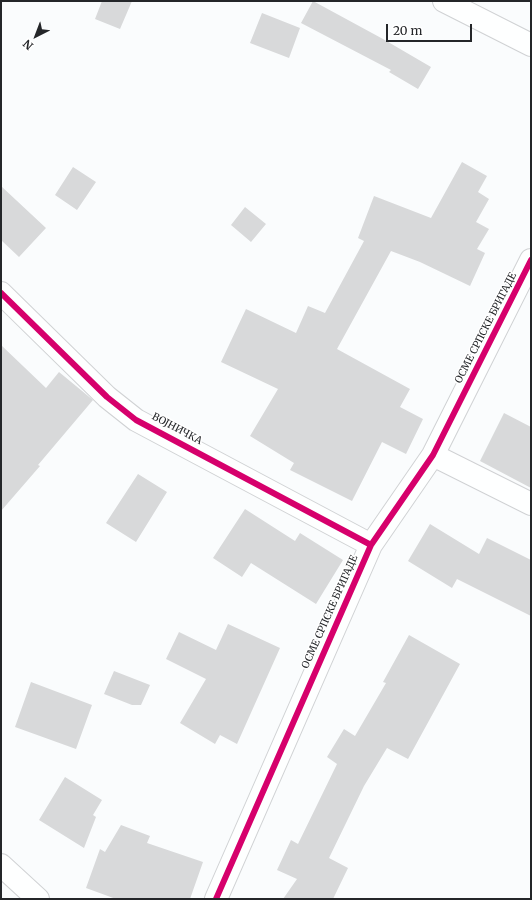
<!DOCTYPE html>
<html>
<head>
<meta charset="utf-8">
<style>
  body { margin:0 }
  #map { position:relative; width:532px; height:900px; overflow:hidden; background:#fafcfd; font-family:Merriweather,serif }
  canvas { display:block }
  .frame { position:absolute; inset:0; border:2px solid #242629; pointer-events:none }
  .north { position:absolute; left:16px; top:16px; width:40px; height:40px; -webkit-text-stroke:3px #fff; paint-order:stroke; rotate:222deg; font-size:11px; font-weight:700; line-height:16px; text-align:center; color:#242629 }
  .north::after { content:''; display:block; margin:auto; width:14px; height:18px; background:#242629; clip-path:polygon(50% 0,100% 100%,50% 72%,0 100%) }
  .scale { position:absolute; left:386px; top:24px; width:86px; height:18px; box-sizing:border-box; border:2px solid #242629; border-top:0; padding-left:5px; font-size:12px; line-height:14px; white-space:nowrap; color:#242629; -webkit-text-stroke:3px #fff; paint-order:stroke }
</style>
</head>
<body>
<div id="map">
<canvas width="532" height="900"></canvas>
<div class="frame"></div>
<div class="north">N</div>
<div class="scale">20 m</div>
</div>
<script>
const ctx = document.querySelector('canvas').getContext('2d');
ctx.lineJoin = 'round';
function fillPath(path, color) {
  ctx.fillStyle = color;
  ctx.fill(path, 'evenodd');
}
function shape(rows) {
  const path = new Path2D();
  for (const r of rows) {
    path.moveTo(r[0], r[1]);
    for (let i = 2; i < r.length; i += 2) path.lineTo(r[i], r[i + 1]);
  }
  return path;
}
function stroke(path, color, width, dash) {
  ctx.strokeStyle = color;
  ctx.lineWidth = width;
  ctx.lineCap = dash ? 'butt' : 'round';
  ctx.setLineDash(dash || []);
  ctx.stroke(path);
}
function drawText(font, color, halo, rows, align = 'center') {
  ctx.font = font + ' Merriweather,serif';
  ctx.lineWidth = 3;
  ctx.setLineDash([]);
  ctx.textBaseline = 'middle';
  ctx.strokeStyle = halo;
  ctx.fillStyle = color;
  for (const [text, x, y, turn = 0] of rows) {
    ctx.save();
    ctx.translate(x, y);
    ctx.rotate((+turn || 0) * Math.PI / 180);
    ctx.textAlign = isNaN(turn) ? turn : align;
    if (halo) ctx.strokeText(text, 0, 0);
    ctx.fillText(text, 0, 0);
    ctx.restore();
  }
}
const building = shape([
  [102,1,132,1,120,29,95,19],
  [313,1,383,39,431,67,418,89,389,72,391,70,301,23],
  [262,13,300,28,289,58,250,43],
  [462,162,487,176,478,192,489,199,476,222,489,229,477,249,485,253,470,286,420,262,391,251,337,349,410,389,400,407,423,419,406,454,382,442,352,501,290,470,294,463,250,436,278,389,221,362,246,309,296,333,308,306,325,313,364,241,358,238,374,196,431,218],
  [73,167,96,182,77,210,55,195],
  [1,186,46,228,19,257,1,240],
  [245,207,266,224,251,242,231,225],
  [1,345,46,388,59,372,93,400,38,465,40,466,1,511],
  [504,413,531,427,531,488,480,461],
  [138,474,167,492,136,542,106,523],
  [245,509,295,541,300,533,343,560,316,604,251,563,242,577,213,558],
  [430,524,479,554,487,538,531,560,531,616,457,579,452,588,408,561],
  [228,624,280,648,237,744,220,735,215,744,180,723,206,679,166,659,179,632,216,650],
  [409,635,460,664,408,759,387,748,364,786,329,858,348,868,333,899,283,899,297,879,277,870,291,840,298,844,337,764,327,757,344,729,355,736,386,683,383,682],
  [114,671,150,685,141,705,132,705,104,694],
  [31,682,92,705,76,749,15,727],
  [65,777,102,800,93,815,96,817,84,848,39,820],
  [121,825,150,836,147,843,203,862,190,899,116,899,86,888,100,849,105,852]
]);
const minor = shape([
  [444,1,531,45],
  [1,293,107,397,136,420,371,545],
  [433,455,531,504],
  [1,865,38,899],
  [216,899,371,545,433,455,531,260]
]);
const cycleway = shape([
  [1,293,107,397,136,420,371,545],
  [216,899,371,545,433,455,531,260]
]);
const streetNames = [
  ["ОСМЕ СРПСКЕ БРИГАДЕ",486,328,-63],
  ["ВОЈНИЧКА",177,429,28],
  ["ОСМЕ СРПСКЕ БРИГАДЕ",330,612,-66]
];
fillPath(building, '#d8d9da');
stroke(minor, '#d0d2d4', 24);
stroke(minor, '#feffff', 22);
stroke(cycleway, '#d6006c', 6);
drawText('10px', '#242629', '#fff', streetNames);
</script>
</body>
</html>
